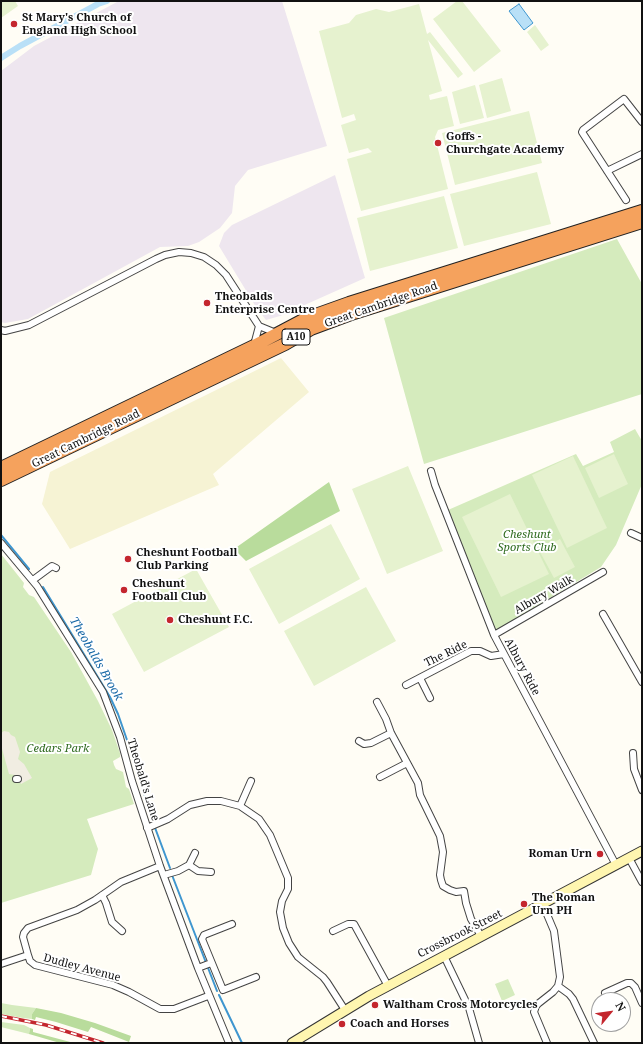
<!DOCTYPE html>
<html>
<head>
<meta charset="utf-8">
<style>
  body { margin:0 }
  #map { position:relative; width:643px; height:1044px; overflow:hidden; background:#fffdf5; font-family:"Noto Serif",serif }
  canvas { display:block }
  .frame { position:absolute; inset:0; border:2px solid #111; pointer-events:none }
  .north { position:absolute; left:591px; top:992px; width:40px; height:40px; box-sizing:border-box; background:#fff; border:1px solid #a0a0a0; border-radius:50%; rotate:61deg; font-size:11px; font-weight:700; line-height:16px; text-align:center; color:#111 }
  .north::after { content:''; display:block; margin:auto; width:14px; height:18px; background:#c4262e; clip-path:polygon(50% 0,100% 100%,50% 72%,0 100%) }
</style>
</head>
<body>
<div id="map">
<canvas width="643" height="1044"></canvas>
<div class="frame"></div>
<div class="north">N</div>
</div>
<script>
const ctx = document.querySelector('canvas').getContext('2d');
ctx.lineJoin = 'round';
function fillPath(path, color) {
  ctx.fillStyle = color;
  ctx.fill(path, 'evenodd');
}
function shape(rows) {
  const path = new Path2D();
  for (const r of rows) {
    path.moveTo(r[0], r[1]);
    for (let i = 2; i < r.length; i += 2) path.lineTo(r[i], r[i + 1]);
  }
  return path;
}
function stroke(path, color, width, dash) {
  ctx.strokeStyle = color;
  ctx.lineWidth = width;
  ctx.lineCap = dash ? 'butt' : 'round';
  ctx.setLineDash(dash || []);
  ctx.stroke(path);
}
function drawText(font, color, halo, rows, align = 'center') {
  ctx.font = font + ' "Noto Serif",serif';
  ctx.lineWidth = 4;
  ctx.setLineDash([]);
  ctx.textBaseline = 'middle';
  ctx.strokeStyle = halo;
  ctx.fillStyle = color;
  for (const [text, x, y, turn = 0] of rows) {
    ctx.save();
    ctx.translate(x, y);
    ctx.rotate((+turn || 0) * Math.PI / 180);
    ctx.textAlign = isNaN(turn) ? turn : align;
    if (halo) ctx.strokeText(text, 0, 0);
    ctx.fillText(text, 0, 0);
    ctx.restore();
  }
}
const industrial = shape([
  [121,1,282,1,327,146,248,170,235,186,232,213,220,228,199,242,188,246,160,247,28,319,5,323,1,322,1,71,34,46,117,2],
  [335,175,365,278,280,316,266,320,256,307,219,246,224,233,232,225]
]);
const farmland = shape([
  [281,358,309,392,213,474,219,485,70,549,42,504,50,472]
]);
const green = shape([
  [617,239,642,284,642,394,424,464,384,318],
  [635,429,642,441,642,484,616,545,601,567,496,631,448,510,576,454,583,466,614,452,610,442],
  [1,554,24,583,23,587,29,595,34,597,71,652,98,701,112,730,120,753,120,757,113,761,114,765,116,769,123,772,126,787,129,789,134,804,87,819,98,849,91,875,1,903],
  [508,979,515,995,502,1001,495,984],
  [1,1003,12,1005,36,1008,32,1014,32,1019,23,1018,1,1014],
  [1,1022,24,1025,30,1028,29,1034,1,1027]
]);
const forest = shape([
  [329,482,340,511,246,561,234,549],
  [36,1008,61,1013,95,1023,131,1036,129,1042,91,1027,88,1032,56,1022,36,1017,35,1020,32,1019,32,1014],
  [30,1028,33,1029,33,1032,74,1043,60,1043,29,1034]
]);
const pitch = shape([
  [1,1,15,1,18,6,1,18],
  [457,1,462,1,501,51,474,72,433,19],
  [419,4,427,34,430,32,463,74,458,78,428,40,442,91,429,95,430,100,447,96,454,126,438,130,435,137,448,189,361,211,347,159,372,152,368,148,349,153,341,125,356,120,354,114,342,118,319,31,349,23,356,15,376,9,389,12],
  [535,25,549,45,541,51,527,32],
  [502,78,511,111,487,118,479,85],
  [475,85,484,118,460,124,452,92],
  [529,111,542,163,455,185,442,133],
  [537,172,551,224,464,246,450,194],
  [444,196,458,248,370,271,357,218],
  [614,454,628,484,599,498,585,468],
  [573,456,607,528,567,548,532,475],
  [408,466,443,551,387,574,352,489],
  [510,494,549,574,501,597,462,517],
  [331,524,360,579,279,624,249,569],
  [560,539,575,567,554,578,539,550],
  [196,569,229,627,144,672,112,614],
  [366,587,396,641,314,686,284,631]
]);
const plaza = shape([
  [4,731,9,732,11,735,15,737,20,752,18,759,24,764,32,778,21,784,15,775,9,774,1,745,1,733]
]);
const water = shape([
  [519,4,533,23,524,30,509,11,519,4]
]);
const stream = shape([
  [1,535,29,569],
  [43,587,110,697,118,714,136,766],
  [138,772,151,817,170,868],
  [172,875,217,991],
  [219,995,242,1043]
]);
const canal = shape([
  [1,58,20,46,98,4,107,1]
]);
const street = shape([
  [607,171,642,154],
  [626,200,582,132,583,130,624,99,642,122],
  [1,330,5,331,29,325,156,259,165,255,179,252,191,253,204,257,216,265,226,275,259,326,276,333],
  [254,345,259,326],
  [431,471,435,485,494,635,616,865],
  [631,533,642,538],
  [1,543,37,586,103,692,120,737,132,781,160,866,198,968,229,1043],
  [33,580,52,566,56,568],
  [603,614,642,682],
  [494,635,603,572],
  [420,678,430,698],
  [406,685,471,651,480,651,491,656,504,654],
  [377,702,386,719,391,733,418,783,420,795,440,836,443,852,440,875,441,880,443,886,450,890,456,892,464,891,466,903,471,919,481,936],
  [359,741,364,744,371,743,391,733],
  [633,753,634,769,642,790],
  [380,777,407,763],
  [16,779,18,779],
  [240,806,251,781],
  [147,828,168,819,190,805,207,801,221,801,240,806,259,819,270,835,288,878,288,889,282,901,280,912,283,928,289,943,298,957,323,977,327,982,345,1010],
  [195,853,189,865,198,871,211,872],
  [629,858,642,882],
  [160,866,121,882,95,900,77,910,28,928,24,933,23,937,28,955,30,961,35,965,113,985,129,992,160,1009,174,1009,208,996],
  [164,875,178,871,189,865],
  [102,895,106,903,112,922,122,931],
  [543,905,554,931,560,977,558,986,553,992,539,1003,536,1006,534,1012,547,1043],
  [232,924,204,935,202,939,223,990,256,977],
  [333,931,348,924,354,924,388,986],
  [444,956,469,1008,479,1043],
  [1,964,28,955],
  [198,968,211,963],
  [558,986,569,994,573,999,594,1043],
  [605,993,627,983,631,983,635,987,642,1003]
]);
const secondary = shape([
  [292,1043,369,996,642,851]
]);
const highway = shape([
  [1,468,254,346,307,318,349,303,642,211],
  [1,480,285,344,311,329,354,313,642,222]
]);
const rail = shape([
  [1,1016,46,1025,103,1043]
]);
const markers = [
  [14,24,4,"#c4262e"],
  [438,143,4,"#c4262e"],
  [207,303,4,"#c4262e"],
  [128,559,4,"#c4262e"],
  [124,590,4,"#c4262e"],
  [170,620,4,"#c4262e"],
  [600,854,4,"#c4262e"],
  [524,904,4,"#c4262e"],
  [375,1005,4,"#c4262e"],
  [342,1024,4,"#c4262e"]
];
const shields = [
  [296,337,28]
];
const shieldNames = [
  ["A10",296,337]
];
const poiNames = [
  ["St Mary's Church of",22,18],
  ["England High School",22,31],
  ["Goffs -",446,137],
  ["Churchgate Academy",446,150],
  ["Theobalds",215,297],
  ["Enterprise Centre",215,310],
  ["Cheshunt Football",136,553],
  ["Club Parking",136,566],
  ["Cheshunt",132,584],
  ["Football Club",132,597],
  ["Cheshunt F.C.",178,620],
  ["Roman Urn",592,854,"right"],
  ["The Roman",532,898],
  ["Urn PH",532,911],
  ["Waltham Cross Motorcycles",383,1005],
  ["Coach and Horses",350,1024]
];
const streetNames = [
  ["Great Cambridge Road",381,305,-19],
  ["Great Cambridge Road",86,439,-26],
  ["Albury Walk",544,595,-30],
  ["The Ride",446,654,-26],
  ["Albury Ride",522,667,62],
  ["Theobald's Lane",143,780,73],
  ["Crossbrook Street",460,934,-27],
  ["Dudley Avenue",82,968,15]
];
const parkNames = [
  ["Cheshunt",527,535],
  ["Sports Club",527,548],
  ["Cedars Park",58,749]
];
const waterNames = [
  ["Theobalds Brook",96,659,60]
];
fillPath(industrial, '#eee6ef');
fillPath(farmland, '#f6f3d4');
fillPath(green, '#d5ebbd');
fillPath(forest, '#b9dc9c');
fillPath(pitch, '#e6f2cf');
fillPath(plaza, '#f1ede2');
fillPath(water, '#b9e0f7');
stroke(water, '#3f96cf', 1);
stroke(stream, '#3f96cf', 2);
stroke(canal, '#b9e0f7', 6);
stroke(street, '#444', 8);
stroke(secondary, '#333', 11);
stroke(highway, '#222', 14);
stroke(street, '#fff', 6);
stroke(secondary, '#fff6b0', 9);
stroke(highway, '#f5a25d', 12);
stroke(rail, '#c4262e', 3.5);
stroke(rail, '#fff', 2, [6]);
for (const [x, y, r, color] of markers) {
  const dot = new Path2D();
  dot.arc(x, y, r, 0, 2 * Math.PI);
  ctx.fillStyle = color;
  ctx.fill(dot);
  stroke(dot, '#fff', 1.5);
}
for (const [x, y, w] of shields) {
  const box = new Path2D();
  box.roundRect(x - w / 2, y - 8, w, 16, 3);
  ctx.fillStyle = '#fff';
  ctx.fill(box);
  stroke(box, '#111', 1);
}
drawText('bold 10px', '#111', null, shieldNames);
drawText('bold 11px', '#111', '#fff', poiNames, 'left');
drawText('11px', '#111', '#fff', streetNames);
drawText('italic 11px', '#2f6b1f', '#fff', parkNames);
drawText('italic 12px', '#1768a6', '#fff', waterNames);
</script>
</body>
</html>
